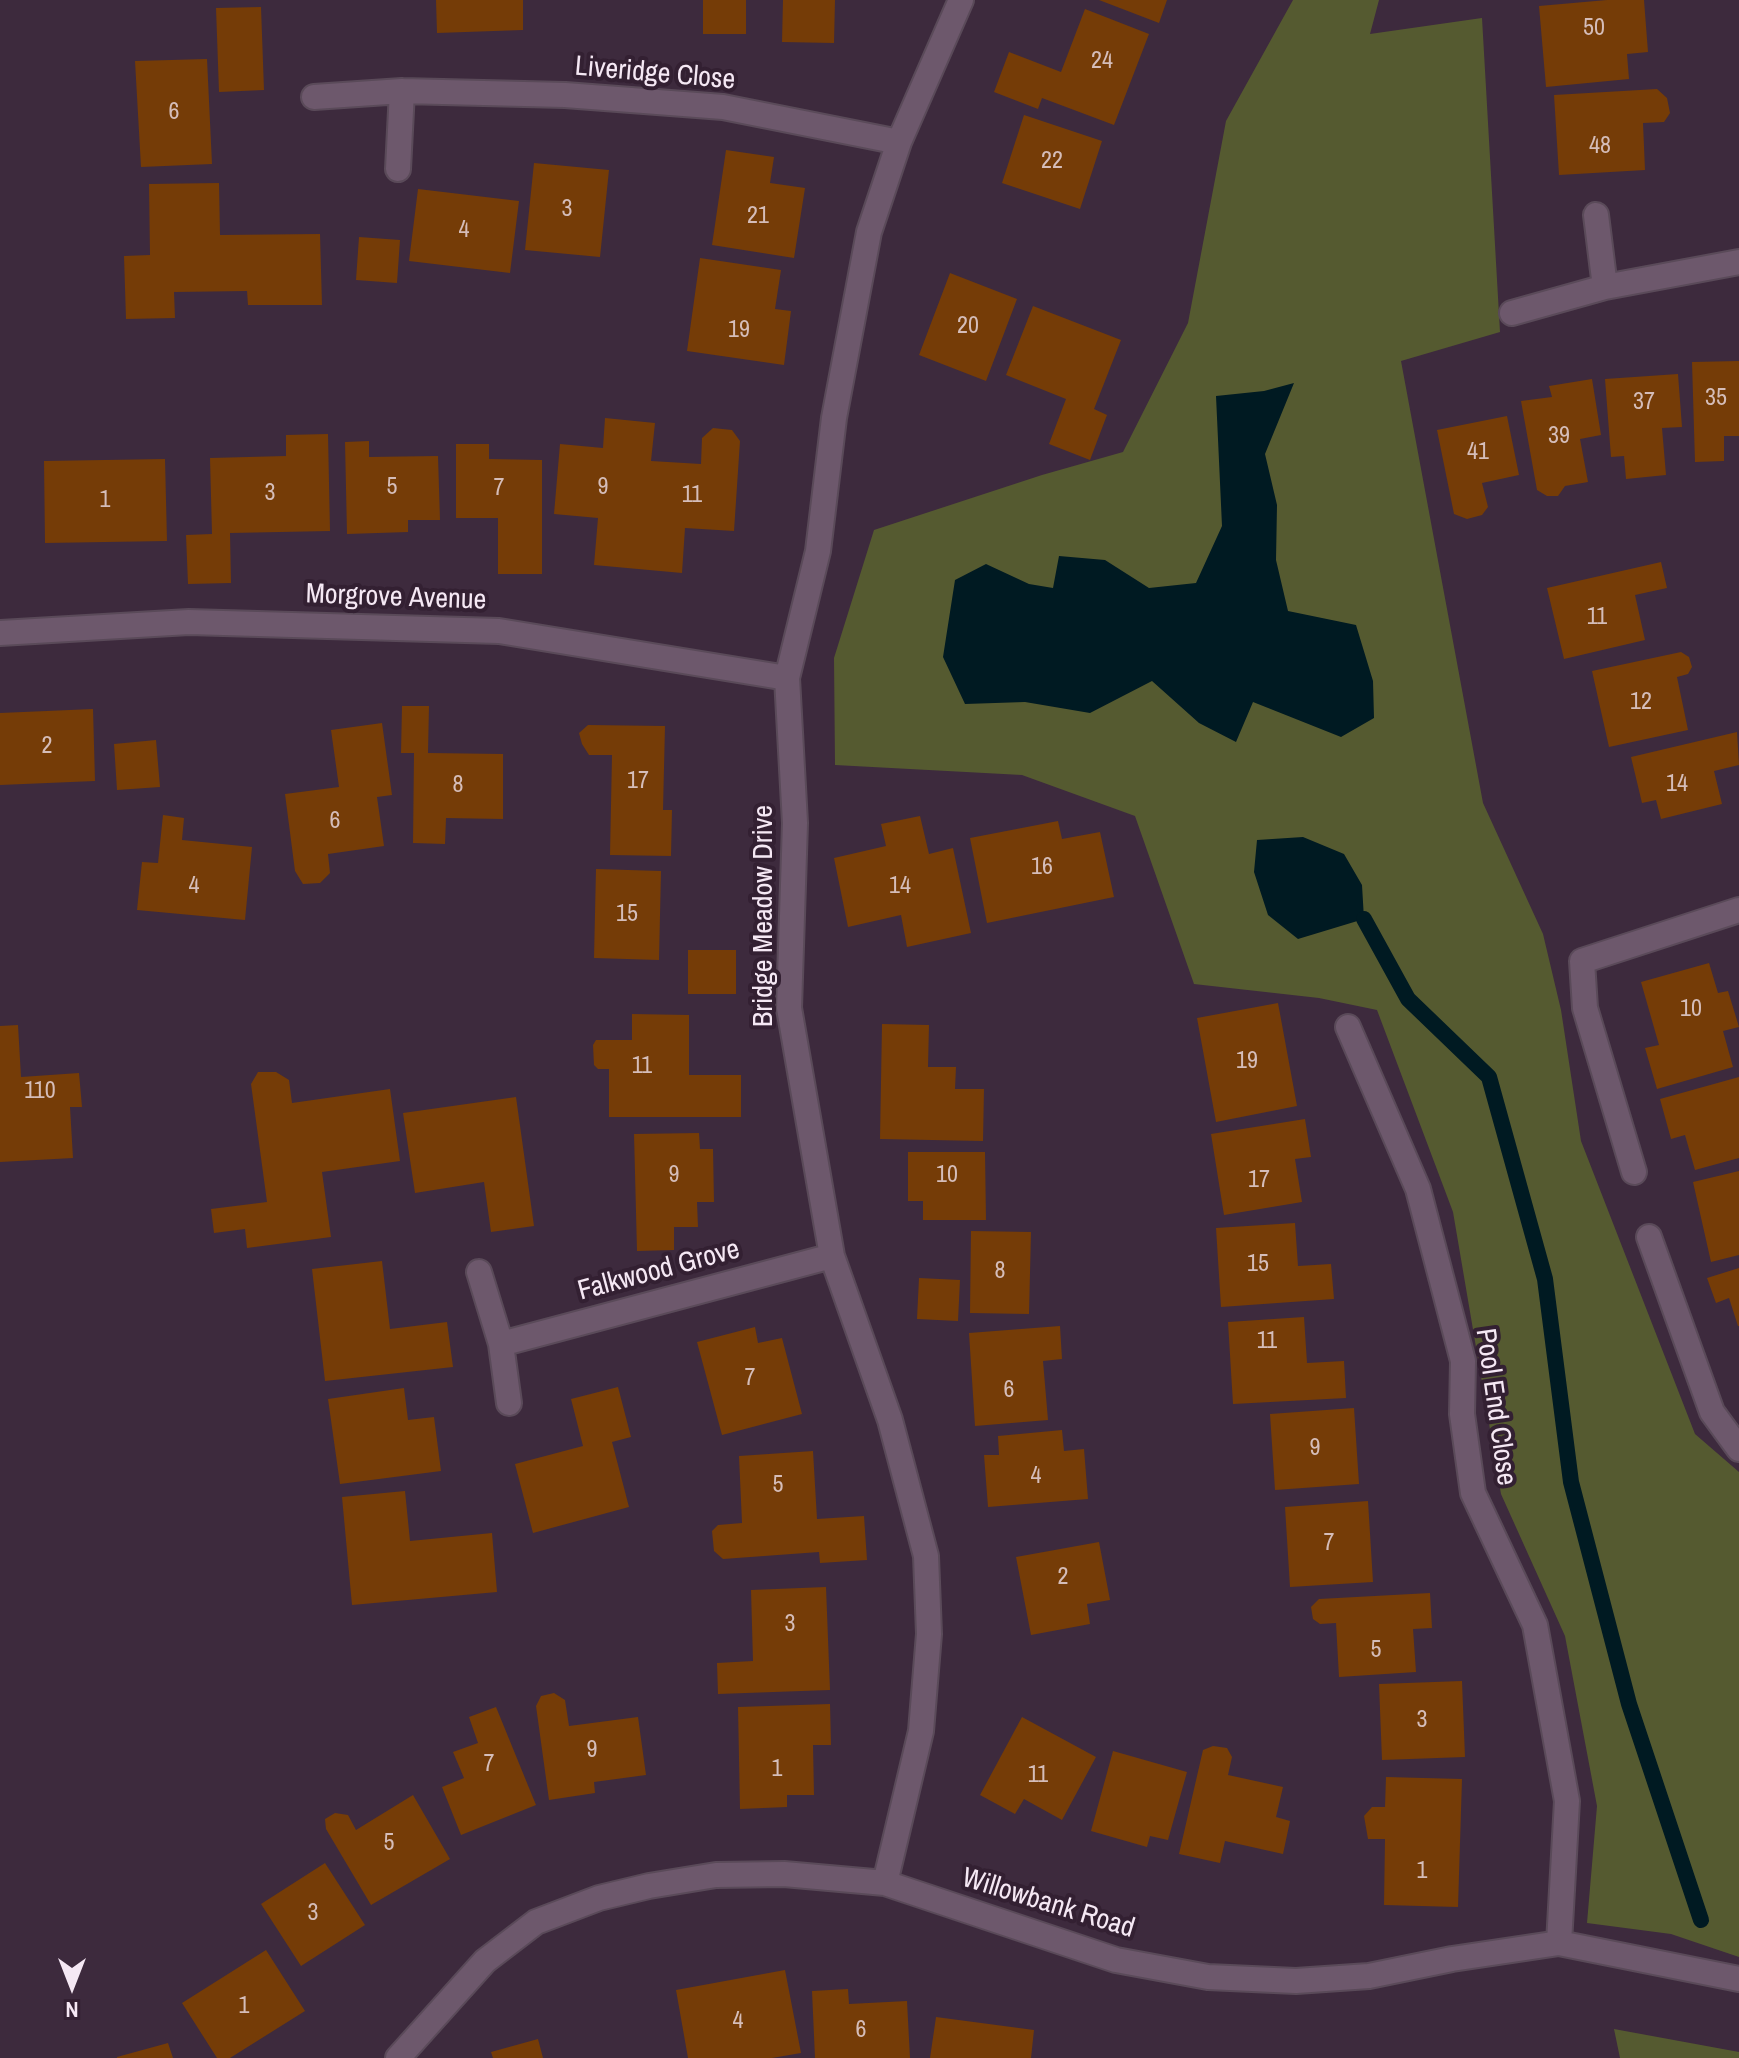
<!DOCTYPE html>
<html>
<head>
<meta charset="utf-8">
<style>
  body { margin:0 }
  #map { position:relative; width:1739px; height:2058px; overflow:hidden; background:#3d2a3d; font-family:"Archivo Narrow",sans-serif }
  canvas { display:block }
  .north { position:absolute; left:32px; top:1946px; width:80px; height:80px; -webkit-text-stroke:6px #332032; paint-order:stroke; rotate:180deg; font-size:22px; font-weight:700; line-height:32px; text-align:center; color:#f5e8f4 }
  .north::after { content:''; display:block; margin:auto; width:28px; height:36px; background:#f5e8f4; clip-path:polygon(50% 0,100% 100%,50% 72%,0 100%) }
</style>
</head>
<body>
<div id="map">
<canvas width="1739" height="2058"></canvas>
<div class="north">N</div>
</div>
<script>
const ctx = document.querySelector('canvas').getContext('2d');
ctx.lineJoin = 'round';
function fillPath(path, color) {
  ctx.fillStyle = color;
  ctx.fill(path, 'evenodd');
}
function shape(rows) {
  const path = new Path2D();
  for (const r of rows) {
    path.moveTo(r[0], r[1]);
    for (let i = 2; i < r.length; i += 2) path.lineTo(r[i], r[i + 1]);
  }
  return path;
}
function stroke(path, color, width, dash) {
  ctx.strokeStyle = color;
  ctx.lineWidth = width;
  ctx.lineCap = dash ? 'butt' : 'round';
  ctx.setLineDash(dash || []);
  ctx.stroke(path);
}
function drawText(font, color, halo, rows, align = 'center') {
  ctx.font = font + ' "Archivo Narrow",sans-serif';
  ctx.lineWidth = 8;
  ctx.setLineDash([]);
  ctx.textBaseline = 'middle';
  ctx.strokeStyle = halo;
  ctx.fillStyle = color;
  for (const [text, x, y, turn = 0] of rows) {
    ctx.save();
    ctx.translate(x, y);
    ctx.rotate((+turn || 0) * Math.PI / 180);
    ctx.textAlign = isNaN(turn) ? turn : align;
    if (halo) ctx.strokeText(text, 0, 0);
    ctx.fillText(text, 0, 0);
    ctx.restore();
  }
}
const green = shape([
  [1293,0,1379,0,1370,34,1482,18,1500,332,1401,361,1483,803,1543,934,1561,1010,1581,1141,1695,1434,1739,1472,1739,1957,1671,1934,1587,1923,1597,1806,1565,1636,1501,1494,1453,1212,1377,1010,1319,998,1194,984,1135,816,1022,775,835,765,834,658,874,530,1042,475,1123,452,1188,323,1226,121],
  [1614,2029,1739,2052,1739,2058,1620,2058]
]);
const water = shape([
  [1294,383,1265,454,1277,505,1276,560,1288,611,1356,625,1373,681,1374,718,1341,737,1253,702,1236,742,1199,723,1152,681,1090,713,1025,702,965,704,943,657,955,580,986,564,1029,584,1053,588,1059,556,1105,560,1149,588,1196,583,1222,526,1216,396,1264,391],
  [1303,837,1344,854,1362,885,1364,919,1298,939,1268,915,1254,872,1257,840]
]);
const stream = shape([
  [1364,919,1408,999,1489,1077,1545,1279,1571,1482,1629,1704,1701,1920]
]);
const building = shape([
  [436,0,523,0,523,30,437,33],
  [703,0,746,0,746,34,703,34],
  [783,0,835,0,834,43,782,42],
  [1099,0,1167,0,1159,23],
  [1607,0,1644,0,1648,52,1627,54,1629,79,1546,87,1539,6],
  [261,7,264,90,219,92,216,8],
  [1085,9,1149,34,1114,125,1042,98,1038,109,994,92,1009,52,1061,72],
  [207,59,212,164,141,167,135,61],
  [1657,89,1667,98,1670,113,1664,122,1643,123,1645,170,1559,175,1554,95],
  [1024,115,1102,141,1080,209,1002,183],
  [726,150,774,157,770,183,805,188,794,258,712,245],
  [534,163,609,170,600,257,525,250],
  [219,183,220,235,320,234,322,305,248,305,247,291,174,292,175,318,126,319,124,256,150,255,149,184],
  [418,189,519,201,510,273,409,261],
  [359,237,400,240,397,283,356,280],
  [700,258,781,270,775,309,791,311,784,365,687,351],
  [950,273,1017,299,986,381,919,355],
  [1033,306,1121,340,1094,409,1107,415,1090,460,1049,444,1066,399,1006,375],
  [1739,361,1739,436,1724,436,1724,461,1695,462,1692,362],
  [1678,374,1682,427,1662,428,1666,475,1626,479,1624,456,1611,457,1605,379],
  [1592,379,1601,435,1580,439,1588,482,1565,486,1558,496,1547,496,1537,490,1521,401,1552,397,1549,386],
  [1507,416,1519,475,1482,483,1488,507,1482,515,1467,519,1454,514,1437,430],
  [605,418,655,423,651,461,701,464,702,438,713,428,732,430,740,441,734,531,685,528,682,573,594,565,598,518,554,514,560,444,603,448],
  [328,434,330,531,230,533,231,583,188,584,186,535,212,534,210,458,286,456,286,435],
  [369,441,369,457,438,456,440,520,408,520,408,532,347,534,345,442],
  [456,444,489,444,489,459,542,460,542,574,498,574,498,518,456,518],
  [165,459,167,541,45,543,44,461],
  [1661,562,1667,588,1635,595,1645,640,1564,659,1547,588],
  [1681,652,1689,657,1692,667,1688,674,1677,677,1688,730,1609,747,1592,671],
  [402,706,429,706,428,753,503,754,503,819,446,818,445,844,413,843,414,753,401,753],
  [93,709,95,781,0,785,0,713],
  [382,723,392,795,377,797,384,846,328,854,330,873,320,883,303,884,295,871,285,794,339,787,331,730],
  [588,725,665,726,663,810,672,810,671,856,610,855,612,755,589,755,582,744,579,733],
  [1737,732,1739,765,1714,771,1722,804,1661,819,1656,800,1642,803,1631,757],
  [156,740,160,787,117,790,114,744],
  [163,815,184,818,182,840,252,847,245,920,137,910,142,862,158,863],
  [920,816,929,854,953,848,971,933,907,947,901,915,848,927,834,858,886,846,881,824],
  [1058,821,1062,839,1100,832,1114,897,987,923,970,838],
  [596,869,661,871,659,960,594,958],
  [688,950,736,950,736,994,688,994],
  [1709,963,1718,993,1728,991,1739,1027,1723,1031,1733,1067,1657,1089,1645,1048,1659,1045,1641,982],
  [1278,1003,1297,1106,1216,1122,1197,1018],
  [632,1014,689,1015,689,1075,741,1075,741,1117,609,1117,609,1069,598,1069,594,1065,593,1045,596,1040,632,1040],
  [882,1024,929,1025,928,1067,956,1067,955,1089,984,1089,983,1141,880,1139],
  [18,1025,21,1077,79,1073,82,1107,70,1107,73,1158,0,1162,0,1026],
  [258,1072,276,1072,289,1080,292,1103,390,1089,400,1161,322,1172,331,1237,247,1248,245,1229,214,1233,211,1209,267,1202,251,1084],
  [1739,1077,1739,1158,1695,1170,1685,1135,1671,1139,1660,1099],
  [516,1097,534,1226,491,1232,484,1182,415,1193,403,1113],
  [1305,1119,1311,1157,1295,1159,1302,1202,1224,1215,1211,1134],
  [699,1133,700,1149,713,1149,714,1202,697,1202,698,1227,674,1227,674,1250,637,1251,634,1134],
  [908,1152,985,1152,986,1220,923,1220,923,1201,908,1201],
  [1739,1171,1739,1255,1711,1262,1693,1182],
  [1295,1223,1298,1266,1331,1264,1334,1299,1221,1307,1216,1228],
  [971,1231,1031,1232,1029,1314,970,1313],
  [382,1261,390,1329,447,1322,453,1367,325,1381,312,1269],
  [1739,1268,1739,1326,1738,1326,1729,1298,1716,1303,1707,1278],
  [919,1278,960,1280,958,1321,917,1319],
  [1304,1317,1307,1363,1344,1361,1346,1398,1233,1404,1228,1322],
  [1060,1326,1062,1359,1043,1361,1048,1420,975,1426,969,1333],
  [755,1327,758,1343,782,1338,802,1414,722,1435,697,1342],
  [618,1387,631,1437,612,1442,629,1507,533,1533,515,1464,583,1446,571,1399],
  [404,1388,408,1420,434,1417,441,1471,340,1484,328,1399],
  [1354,1408,1359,1484,1275,1490,1270,1414],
  [1062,1430,1064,1451,1084,1449,1088,1499,988,1507,984,1455,999,1455,998,1436],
  [813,1451,817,1519,864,1516,867,1560,820,1563,819,1552,723,1559,714,1551,712,1531,718,1525,742,1523,739,1456],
  [405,1491,410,1541,492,1533,497,1592,352,1605,342,1497],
  [1368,1501,1373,1582,1290,1587,1285,1507],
  [1099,1542,1110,1600,1087,1604,1090,1624,1031,1635,1016,1557],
  [826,1587,830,1690,718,1694,717,1663,753,1661,751,1590],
  [1430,1593,1432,1628,1413,1629,1416,1672,1339,1677,1336,1623,1320,1624,1313,1619,1311,1607,1319,1599],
  [1462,1681,1465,1757,1382,1760,1379,1684],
  [554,1693,565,1700,569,1726,638,1717,646,1775,594,1782,595,1793,549,1800,536,1706,541,1696],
  [830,1704,831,1745,813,1745,814,1795,787,1795,787,1807,740,1809,738,1707],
  [496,1707,536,1805,461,1835,442,1787,464,1778,453,1752,478,1743,469,1717],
  [1022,1717,1096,1757,1062,1820,1024,1799,1015,1814,980,1795],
  [1213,1746,1227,1748,1232,1757,1228,1775,1283,1787,1276,1817,1290,1821,1283,1854,1225,1841,1220,1863,1179,1854,1203,1750],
  [1113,1751,1187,1772,1168,1840,1150,1836,1147,1847,1091,1831],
  [1386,1777,1462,1779,1458,1907,1384,1905,1385,1839,1368,1839,1364,1816,1372,1807,1385,1807],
  [413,1795,450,1859,371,1905,326,1829,325,1819,335,1813,348,1815,356,1830],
  [325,1863,365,1925,301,1966,261,1904],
  [266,1950,305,2011,230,2058,217,2058,182,2003],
  [785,1970,801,2053,772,2058,688,2058,676,1990],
  [848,1989,849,2004,907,2001,910,2058,815,2058,812,1991],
  [936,2017,1034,2030,1031,2058,930,2058],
  [538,2039,543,2058,493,2058,491,2052],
  [168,2043,173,2058,117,2058,117,2057]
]);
const minor = shape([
  [314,97,402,91,565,95,723,107,899,142],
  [398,169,402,91],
  [1596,215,1605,287],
  [1512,313,1605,287,1739,262],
  [0,633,189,622,499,631,787,678],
  [1348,1027,1418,1189,1463,1361,1462,1414,1473,1493,1535,1625,1567,1801,1559,1943],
  [1634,1172,1585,1008,1582,961,1739,910],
  [1649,1237,1712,1412,1739,1449],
  [479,1272,501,1344,509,1403],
  [501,1344,832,1256],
  [885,1883,921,1731,929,1634,926,1556,890,1420,832,1256,789,1008,795,823,787,678,818,551,834,418,869,232,899,142,961,0],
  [398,2058,485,1961,536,1922,599,1898,649,1886,716,1875,784,1874,885,1883,1116,1960,1208,1977,1296,1981,1369,1976,1452,1959,1559,1943,1739,1979]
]);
const numberNames = [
  ["50",1594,29],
  ["24",1102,62],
  ["6",174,113],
  ["48",1600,147],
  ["22",1052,162],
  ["3",567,210],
  ["21",758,217],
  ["4",464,231],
  ["20",968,327],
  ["19",739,331],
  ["35",1716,399],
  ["37",1644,403],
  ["39",1559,437],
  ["41",1478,453],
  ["5",392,488],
  ["9",603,488],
  ["7",499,489],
  ["3",270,494],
  ["11",692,496],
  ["1",105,501],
  ["11",1597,618],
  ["12",1641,703],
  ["2",47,747],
  ["17",638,782],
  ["14",1677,785],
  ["8",458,786],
  ["6",335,822],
  ["16",1042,868],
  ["4",194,887],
  ["14",900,887],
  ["15",627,915],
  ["10",1691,1010],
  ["19",1247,1062],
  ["11",642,1067],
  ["110",40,1092],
  ["9",674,1176],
  ["10",947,1176],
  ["17",1259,1181],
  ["15",1258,1265],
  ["8",1000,1272],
  ["11",1267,1342],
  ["7",750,1379],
  ["6",1009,1391],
  ["9",1315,1449],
  ["4",1036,1477],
  ["5",778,1486],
  ["7",1329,1544],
  ["2",1063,1578],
  ["3",790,1625],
  ["5",1376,1651],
  ["3",1422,1721],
  ["9",592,1751],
  ["7",489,1765],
  ["1",777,1770],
  ["11",1038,1776],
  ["5",389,1844],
  ["1",1422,1872],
  ["3",313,1914],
  ["1",244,2007],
  ["4",738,2022],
  ["6",861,2031]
];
const streetNames = [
  ["Liveridge Close",655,74,5],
  ["Morgrove Avenue",396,598,2],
  ["Bridge Meadow Drive",764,916,-90],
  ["Falkwood Grove",659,1271,-15],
  ["Pool End Close",1495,1407,82],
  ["Willowbank Road",1048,1904,17]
];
fillPath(green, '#555a30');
fillPath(water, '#001a22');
stroke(stream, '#001a22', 16);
fillPath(building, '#753c07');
stroke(minor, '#5a4a59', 28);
stroke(minor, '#6d586c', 24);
drawText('24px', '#d5bdb9', null, numberNames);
drawText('28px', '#f5e8f4', '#332032', streetNames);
</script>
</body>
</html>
